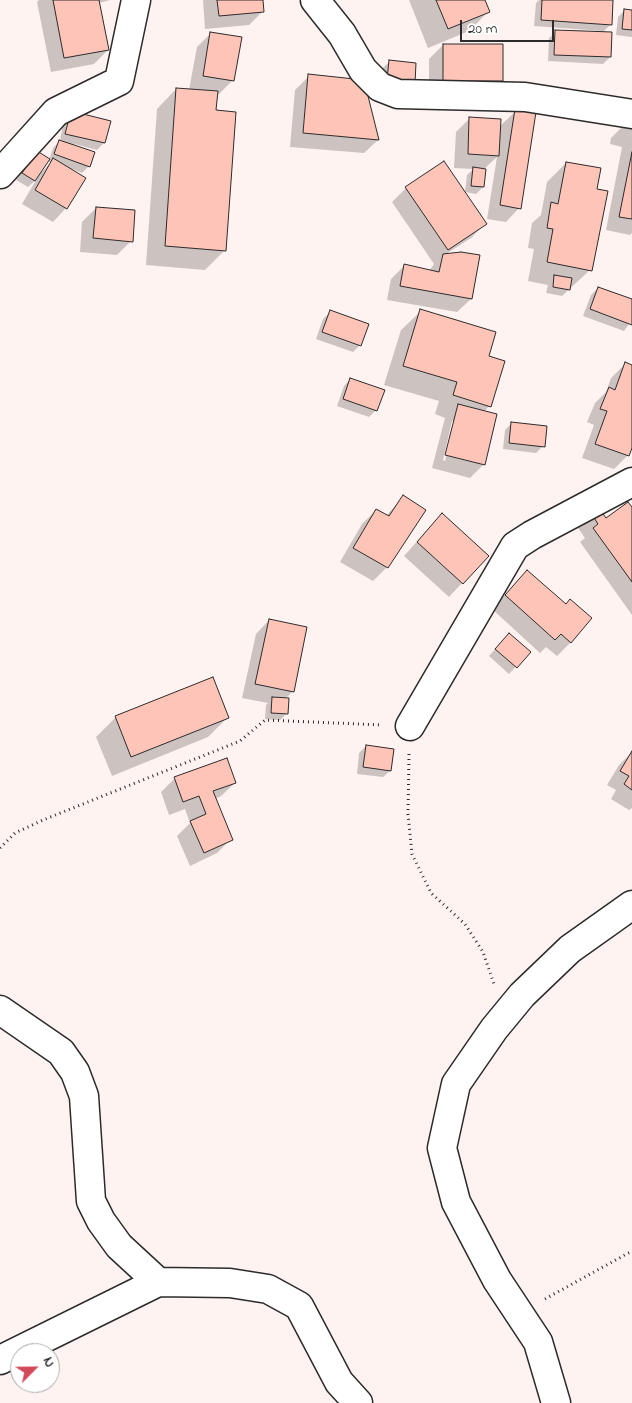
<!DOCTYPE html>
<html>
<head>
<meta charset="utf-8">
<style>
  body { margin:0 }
  #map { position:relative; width:632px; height:1403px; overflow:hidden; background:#fff3f1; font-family:"Indie Flower",sans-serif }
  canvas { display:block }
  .north { position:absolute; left:10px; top:1343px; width:50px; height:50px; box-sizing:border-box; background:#fff; border:1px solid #aaa; border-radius:50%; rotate:67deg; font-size:14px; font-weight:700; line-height:20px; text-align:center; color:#2b2b2b }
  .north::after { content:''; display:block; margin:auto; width:18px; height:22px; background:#d1495b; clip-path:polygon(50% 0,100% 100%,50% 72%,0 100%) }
  .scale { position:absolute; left:460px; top:20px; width:94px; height:22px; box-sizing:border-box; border:2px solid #2b2b2b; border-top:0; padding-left:6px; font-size:15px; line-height:18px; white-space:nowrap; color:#2b2b2b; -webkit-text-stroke:4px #fff; paint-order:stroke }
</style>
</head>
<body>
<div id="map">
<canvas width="632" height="1403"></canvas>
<div class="north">N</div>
<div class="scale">20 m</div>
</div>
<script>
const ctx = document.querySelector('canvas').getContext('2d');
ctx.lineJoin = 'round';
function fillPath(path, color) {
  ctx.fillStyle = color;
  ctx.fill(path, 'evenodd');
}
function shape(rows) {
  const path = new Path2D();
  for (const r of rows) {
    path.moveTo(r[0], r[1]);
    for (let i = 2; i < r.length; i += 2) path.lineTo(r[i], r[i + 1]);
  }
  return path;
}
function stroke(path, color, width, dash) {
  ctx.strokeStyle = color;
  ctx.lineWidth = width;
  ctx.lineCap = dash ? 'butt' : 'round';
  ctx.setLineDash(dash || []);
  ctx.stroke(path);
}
const shadow = shape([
  [39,0,110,0,99,3,108,50,94,64,51,72,37,2],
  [203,0,261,0,262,12,249,25,205,29],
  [409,0,483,0,488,12,469,31,428,48],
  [539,0,598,0,611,24,602,33,610,57,603,64,548,61,549,38,556,32,602,33,602,31,534,26,536,3],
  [625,10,632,11,632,37,616,35,618,17],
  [211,33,233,80,219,94,216,94,215,111,225,250,205,270,146,265,157,109,176,89,189,90,197,47],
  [443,45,502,80,488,94,429,94,429,59],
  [389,62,415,64,381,87,382,69],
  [309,76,378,140,364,153,290,147,295,90],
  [516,111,519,208,506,222,487,219,497,157,483,170,483,187,476,194,465,192,467,175,473,169,454,168,456,132,470,118,499,127],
  [71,112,104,143,97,150,74,144,89,166,82,173,72,169,66,208,53,222,22,204,36,180,28,187,16,180,30,160,49,160,53,148,60,141,64,119],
  [47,161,51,162,42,172,41,171],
  [625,124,632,126,632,233,630,235,606,230,622,147,610,144,611,138],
  [444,163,485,224,471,238,446,254,471,299,457,312,387,300,391,279,405,265,429,271,434,264,392,202,406,188],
  [566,163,595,190,590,270,562,296,546,293,548,285,528,281,534,249,528,248,532,223,541,215,547,182],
  [96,208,131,241,117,255,80,252,82,222],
  [598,288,632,301,632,320,624,331,583,316,591,295],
  [421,311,487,356,489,406,484,412,484,464,470,478,432,468,445,418,435,414,439,401,384,385,401,330],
  [452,421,455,421,445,461,443,460],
  [330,312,360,345,353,352,316,339,323,319],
  [625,364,632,366,632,444,628,455,614,469,582,458,594,425,587,422,595,403,606,392,611,378],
  [350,379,376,410,369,417,337,406,344,386],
  [512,423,543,446,536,453,503,449,505,430],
  [403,497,424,510,387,567,373,581,340,562,362,524,376,510,386,516],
  [632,510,632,615,580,542,585,538,578,528,592,514,606,520],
  [428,529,462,583,449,597,404,556],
  [514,585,571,642,557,656,546,647,540,653,492,609],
  [269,620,293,691,285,699,287,713,280,720,265,719,266,705,268,703,242,698,256,634],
  [502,641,529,652,509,674,489,656],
  [116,717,228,717,208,737,112,776,96,737],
  [366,746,390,771,383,777,357,774,359,753],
  [632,752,632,808,629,810,611,799,616,790,607,785,619,765],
  [175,778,235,783,221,796,215,799,231,839,217,853,190,866,177,836,190,823,185,809,169,815,161,792]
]);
const building = shape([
  [53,0,99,0,109,50,64,58,53,0],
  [217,0,263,0,264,12,219,16,217,0],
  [436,0,485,0,490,12,448,29,436,0],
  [542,0,613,0,612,25,541,20,542,0],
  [624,9,632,10,632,30,622,29,624,9],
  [555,30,612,32,611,57,554,55,555,30],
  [210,32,242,37,234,81,203,76,210,32],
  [443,44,503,44,503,81,443,81,443,44],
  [389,60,416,63,415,83,387,80,389,60],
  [308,74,364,80,379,140,303,133,308,74],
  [176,88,218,91,216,110,236,112,226,251,165,246,176,88],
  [515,109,536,112,521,209,500,205,515,109],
  [71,111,111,121,105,143,65,134,71,111],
  [469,117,501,119,499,156,468,154,469,117],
  [59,140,95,152,90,167,54,154,59,140],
  [37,151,50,159,35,181,22,173,37,151],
  [632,152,632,219,619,217,632,152],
  [53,158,86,178,67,209,35,190,53,158],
  [444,161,487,224,448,250,405,187,444,161],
  [566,162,601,168,597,189,608,191,592,271,547,262,553,229,547,228,551,202,558,204,566,162],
  [473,167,486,169,484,187,471,186,473,167],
  [96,207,135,210,133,242,93,238,96,207],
  [461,252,480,255,472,299,400,286,404,264,439,272,443,254,461,252],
  [554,275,572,278,570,290,553,287,554,275],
  [598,287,632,299,632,325,590,309,598,287],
  [420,309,496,332,489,356,505,361,491,407,453,395,457,382,403,366,420,309],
  [330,310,369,324,361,346,322,332,330,310],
  [625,362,632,365,632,448,629,456,595,444,607,411,600,409,609,387,615,390,625,362],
  [350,378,385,390,377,411,343,399,350,378],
  [458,404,497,414,485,465,445,455,458,404],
  [511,422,547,426,545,447,509,443,511,422],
  [403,495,426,510,388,568,353,548,376,509,389,516,403,495],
  [628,502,632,507,632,582,593,528,598,524,591,513,599,508,606,518,628,502],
  [442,513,489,556,463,584,417,542,442,513],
  [527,570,566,604,570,599,592,618,571,643,561,634,555,640,505,595,527,570],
  [269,619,307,627,294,692,255,684,269,619],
  [509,633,531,652,517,668,495,649,509,633],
  [213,677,229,718,131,757,115,716,213,677],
  [272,697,289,698,288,714,271,713,272,697],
  [366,745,394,749,391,771,363,767,366,745],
  [632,751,632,790,624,784,629,776,620,771,632,751],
  [227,758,236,783,213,791,233,840,204,853,190,821,206,814,199,796,183,802,174,777,227,758]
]);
const path = shape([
  [409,754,408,814,412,854,431,893,465,924,483,952,494,984],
  [0,848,15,833,43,820,240,741,265,720,382,725],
  [545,1299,632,1251]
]);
const minor = shape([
  [315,0,342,34,363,70,380,87,398,94,525,97,632,114],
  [0,174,56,112,119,81,136,0],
  [410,726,515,546,532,535,632,482],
  [0,1010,61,1052,75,1072,84,1096,91,1201,101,1221,119,1246,158,1282],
  [0,1360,158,1282,230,1283,268,1289,299,1306,339,1382,358,1403],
  [556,1403,538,1342,497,1280,456,1202,442,1148,456,1084,494,1029,522,995,570,949,632,905]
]);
fillPath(shadow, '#0003');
fillPath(building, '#ffc4b8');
stroke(building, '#2b2b2b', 1);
stroke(minor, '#2b2b2b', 31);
stroke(path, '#2b2b2b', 3, [1, 4]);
stroke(minor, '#fff', 28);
</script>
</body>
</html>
